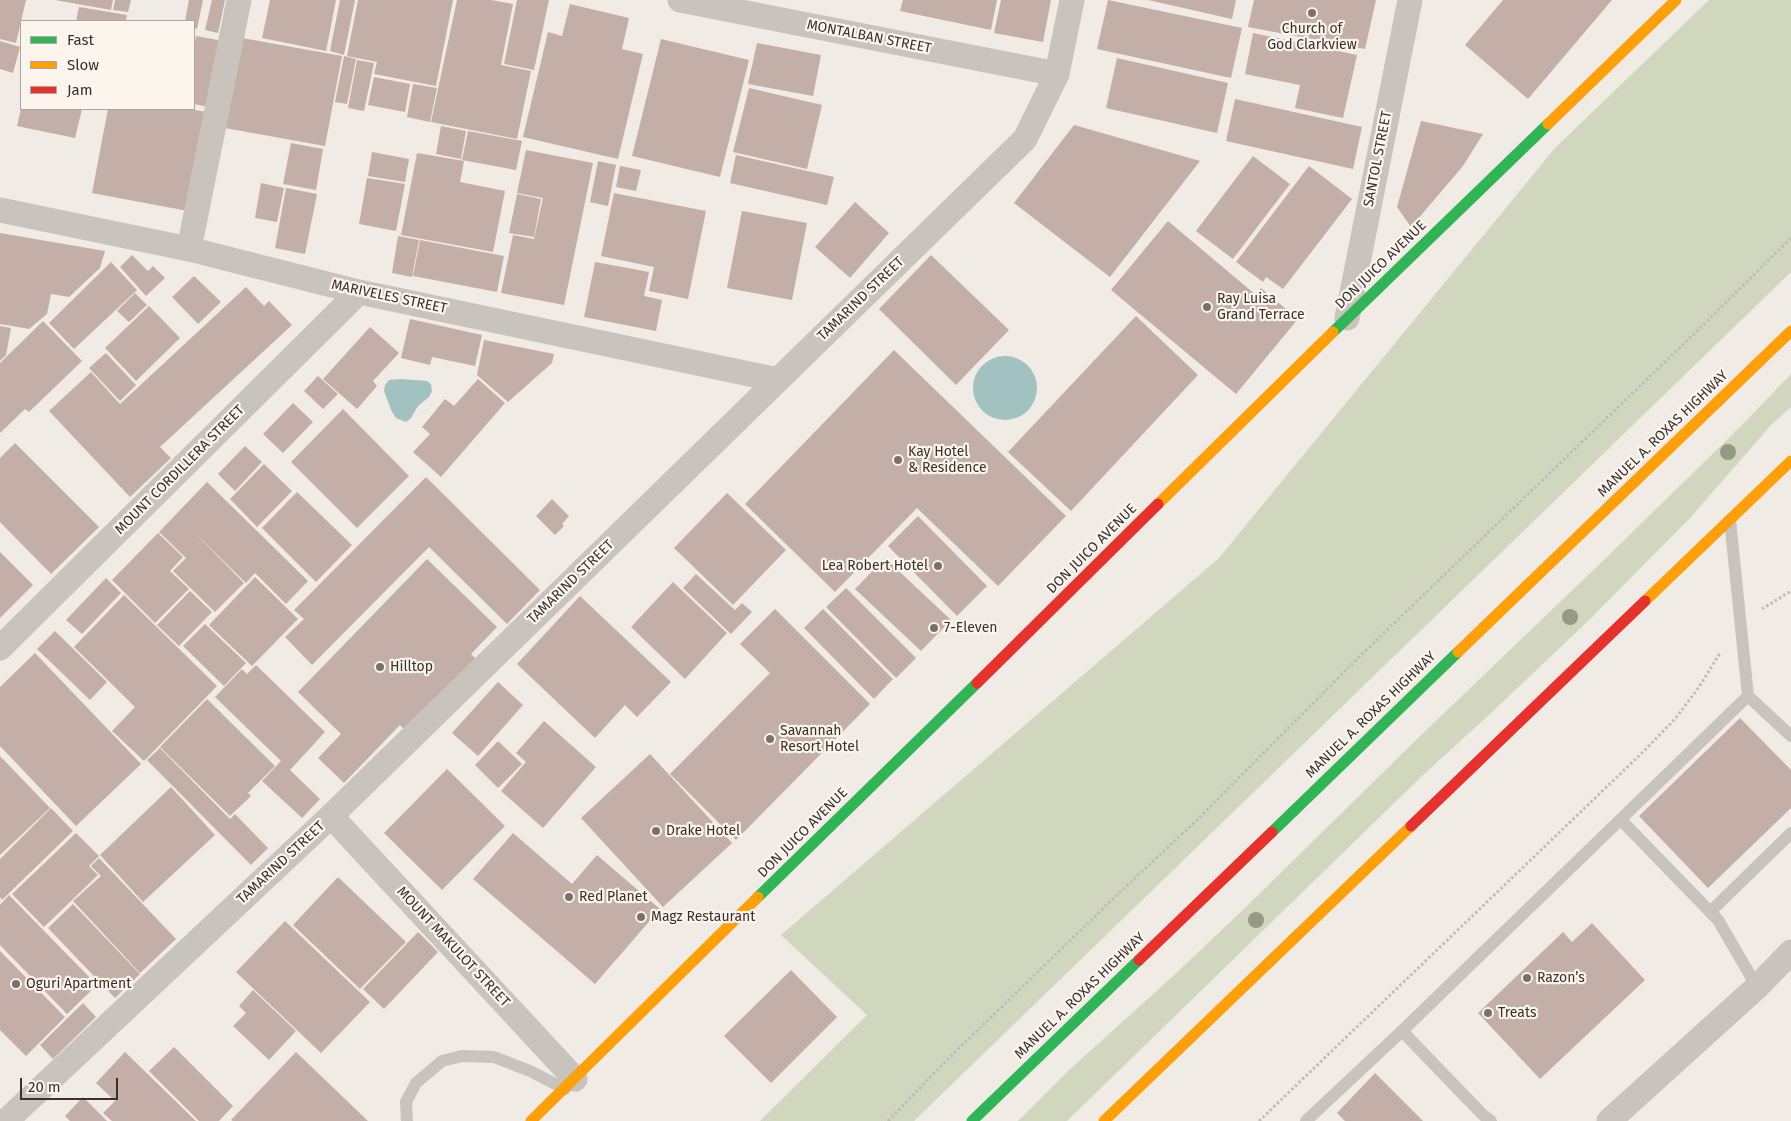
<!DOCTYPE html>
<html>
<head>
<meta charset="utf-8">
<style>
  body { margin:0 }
  #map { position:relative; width:1791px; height:1121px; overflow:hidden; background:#f0ebe5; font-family:"Fira Sans",sans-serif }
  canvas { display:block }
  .legend { position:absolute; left:20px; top:20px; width:175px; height:90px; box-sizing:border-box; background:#fbf5ee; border:1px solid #aea6a0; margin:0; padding:6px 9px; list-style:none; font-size:15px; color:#3b302b }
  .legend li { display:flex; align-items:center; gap:10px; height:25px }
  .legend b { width:25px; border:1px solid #aea6a0 }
  .scale { position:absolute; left:20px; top:1078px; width:98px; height:22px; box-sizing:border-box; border:2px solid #3b302b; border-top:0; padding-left:6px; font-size:15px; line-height:18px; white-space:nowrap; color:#3b302b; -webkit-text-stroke:4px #fbf5ee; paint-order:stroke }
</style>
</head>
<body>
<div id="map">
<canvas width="1791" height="1121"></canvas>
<ul class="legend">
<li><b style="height:6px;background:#30b455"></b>Fast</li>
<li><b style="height:6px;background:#ff9f0a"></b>Slow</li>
<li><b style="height:6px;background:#e5322d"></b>Jam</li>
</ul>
<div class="scale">20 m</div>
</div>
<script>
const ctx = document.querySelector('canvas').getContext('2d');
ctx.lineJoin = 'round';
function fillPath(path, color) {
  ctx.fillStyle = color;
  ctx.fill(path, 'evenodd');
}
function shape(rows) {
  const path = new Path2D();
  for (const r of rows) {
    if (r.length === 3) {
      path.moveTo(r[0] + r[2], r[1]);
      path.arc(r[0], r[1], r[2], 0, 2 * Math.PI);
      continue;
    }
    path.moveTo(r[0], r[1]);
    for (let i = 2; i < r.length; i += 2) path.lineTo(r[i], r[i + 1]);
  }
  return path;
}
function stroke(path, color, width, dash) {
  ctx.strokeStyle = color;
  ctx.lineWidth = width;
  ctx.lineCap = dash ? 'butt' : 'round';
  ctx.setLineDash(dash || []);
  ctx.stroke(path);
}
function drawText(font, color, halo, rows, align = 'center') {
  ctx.font = font + ' "Fira Sans",sans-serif';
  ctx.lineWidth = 4.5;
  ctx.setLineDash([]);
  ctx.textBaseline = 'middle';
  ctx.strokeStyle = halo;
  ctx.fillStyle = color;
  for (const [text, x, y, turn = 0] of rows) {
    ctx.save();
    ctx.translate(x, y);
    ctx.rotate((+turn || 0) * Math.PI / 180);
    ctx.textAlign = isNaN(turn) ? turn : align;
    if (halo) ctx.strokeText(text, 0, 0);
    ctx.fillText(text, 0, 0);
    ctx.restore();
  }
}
const green = shape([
  [1709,0,1791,0,1791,272,914,1121,760,1121,867,1015,781,935,1219,558,1555,148],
  [1791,374,1791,407,1772,424,1690,518,1588,621,1490,714,1422,776,1067,1121,1018,1121,1069,1070,1172,977,1246,907,1416,740,1608,556,1742,425]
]);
const water = shape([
  [1005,388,32],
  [401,379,427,381,431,384,432,391,429,397,418,406,411,418,406,422,396,418,392,412,384,391,385,385,389,380]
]);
const building = shape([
  [0,0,26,0,16,43,0,39],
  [55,0,113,0,111,10],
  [115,0,131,0,128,12,113,10],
  [189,0,203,0,197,29,194,28,194,21,185,21],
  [212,0,225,0,218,33,205,30],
  [270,0,336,0,326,51,262,38],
  [340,0,355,0,344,55,330,51],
  [358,0,453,0,436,86,374,74,377,62,347,56],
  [457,0,491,0,513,4,501,65,531,71,517,139,431,122],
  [517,0,549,0,534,70,504,64],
  [903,0,997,0,991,30,900,11],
  [1001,0,1051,0,1043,42,994,33],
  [1108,0,1242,28,1231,78,1097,49],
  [1148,0,1236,0,1232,19],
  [1254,0,1376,0,1365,49,1248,27],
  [1503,0,1612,0,1528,99,1465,45],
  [570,4,629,18,622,49,643,54,618,159,523,137,548,32,562,36],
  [79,7,127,15,126,21,76,21],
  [1253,33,1357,55,1343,118,1295,108,1300,85,1245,74],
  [196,36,223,41,209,107,194,104,194,46],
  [242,38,342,56,325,146,225,128],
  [661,39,749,60,720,177,632,156],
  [0,41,20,47,13,73,0,69],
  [757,43,821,55,813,96,748,84],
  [344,56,356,59,347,104,335,102],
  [1117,58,1228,83,1217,133,1106,108],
  [357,60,374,63,364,111,348,108],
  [374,77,410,84,405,112,368,105],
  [413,84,437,88,430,122,407,117],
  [749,88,822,105,807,169,733,152],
  [1235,99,1362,127,1353,169,1226,141],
  [21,109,82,109,75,138,17,126],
  [108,109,188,109,207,112,188,211,92,193],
  [1421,121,1483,134,1463,166,1411,227,1397,207],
  [1074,125,1200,161,1110,277,1014,203],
  [441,126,466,131,461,159,436,154],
  [468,131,522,141,516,170,462,160],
  [291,143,323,149,316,190,283,184],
  [526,150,593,163,564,305,501,293,513,235,534,239,543,198,517,193],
  [372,152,409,159,405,182,368,176],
  [417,153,464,161,460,182,505,191,493,252,401,235],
  [736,155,834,177,827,205,730,183],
  [1253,156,1290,184,1233,259,1196,231],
  [598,161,616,165,608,206,590,202],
  [620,166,641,170,636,191,616,187],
  [1309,166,1352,199,1283,289,1266,277,1263,282,1236,262],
  [367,178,405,184,396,231,359,224],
  [261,183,284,188,277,222,255,218],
  [286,188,317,194,305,254,275,248],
  [614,193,706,211,688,299,649,291,654,267,601,256],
  [517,194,541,199,534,237,509,233],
  [855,202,889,233,850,278,815,247],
  [742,211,807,223,792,300,727,288],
  [1168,221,1256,295,1261,288,1298,319,1236,394,1111,290],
  [0,233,105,251,100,268,69,297,51,294,47,314,29,329,0,324],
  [398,236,419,240,412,277,392,273],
  [420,240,504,256,497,292,413,276],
  [132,255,148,271,153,266,165,278,146,296,120,267],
  [931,255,1009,330,956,385,879,309],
  [111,262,137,290,74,349,49,323],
  [595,262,649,272,644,296,662,300,656,331,584,317],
  [194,276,221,302,198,324,172,297],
  [246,287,264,306,269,301,292,325,160,447,171,458,130,497,49,411,91,372,120,404],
  [135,293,147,305,129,322,117,311],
  [149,306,180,338,136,381,105,348],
  [1136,316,1198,375,1071,511,1008,452],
  [410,319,482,335,475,366,432,357,430,365,401,358],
  [43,321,82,361,29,412,25,409,0,433,0,363],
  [0,326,11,328,6,355,0,361],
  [370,327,399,353,373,381,377,386,357,409,323,379],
  [484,340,554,354,552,363,508,402,477,375],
  [894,350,1066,516,998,586,917,508,835,592,745,504],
  [106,353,136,385,120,401,89,368],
  [318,376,338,394,323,409,304,391],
  [478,379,505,403,441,477,413,452,430,434,422,427,445,399,454,406],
  [293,403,313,422,283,453,263,434],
  [343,409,409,476,357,528,291,462],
  [15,443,99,527,51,574,0,522,0,458],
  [245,446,262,462,235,491,218,474],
  [264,464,292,491,257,527,230,499],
  [426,477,540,590,507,624,429,547,312,665,285,637,304,619,294,610],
  [207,482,308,581,286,604,255,573,246,583,194,532,244,583,215,612,173,571,186,558,159,532],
  [297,492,352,545,316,582,262,528],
  [727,493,786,550,733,605,674,548],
  [552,499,569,516,562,524,564,526,555,535,536,516],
  [918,516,987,586,957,616,888,546],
  [158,533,183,557,170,571,189,589,155,623,112,580],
  [0,552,33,585,0,618],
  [885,558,951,620,921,651,855,589],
  [427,559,497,627,471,654,476,659,406,731,400,725,344,783,318,758,341,734,298,692],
  [696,574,735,610,742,603,752,612,731,634,683,588],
  [255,577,298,619,252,666,209,625],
  [106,578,121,593,82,634,66,620],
  [673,582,727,633,685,679,631,627],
  [846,588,916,658,896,678,826,607],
  [190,591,212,612,179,646,157,625],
  [124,595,217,686,144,761,112,731,135,707,74,647],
  [580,596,671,682,637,717,625,705,595,738,517,664],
  [775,609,870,704,736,840,670,774,770,673,740,644],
  [823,609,893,679,874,699,804,628],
  [205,624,246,663,224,686,183,646],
  [55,631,107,682,90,700,37,649],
  [35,653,141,764,76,826,0,746,0,687],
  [256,665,325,732,290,770,320,799,302,818,262,781,281,761,215,697,242,669,247,674],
  [498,682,523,705,478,756,452,733],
  [207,699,275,766,248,793,251,796,230,816,160,747],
  [1740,718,1791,770,1791,808,1708,888,1639,816],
  [544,721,596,767,543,828,501,791,526,762,516,753],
  [498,741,522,764,498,788,475,765],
  [160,748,230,819,235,814,268,848,251,865,147,760],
  [650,754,732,843,663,907,581,818],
  [0,756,50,808,0,855],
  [447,769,505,826,442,890,384,833],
  [171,787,215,835,143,902,100,855],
  [51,808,73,831,2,900,0,897,0,859],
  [76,833,99,856,89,866,98,875,44,927,12,894],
  [513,833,572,884,597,855,660,909,595,984,473,879],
  [99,858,176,939,140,973,73,901,101,876,91,866],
  [338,877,406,942,360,989,293,925],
  [9,895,97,985,67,1014,0,945,0,905],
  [73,904,140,974,115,998,48,928],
  [285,921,370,1002,321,1053,236,972],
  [1592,923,1645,980,1540,1079,1478,1013,1563,932,1572,942],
  [418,932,438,952,384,1009,363,989],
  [0,951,65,1017,26,1056,0,1030],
  [791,970,837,1017,771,1083,724,1036],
  [253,990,296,1031,269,1060,233,1026,246,1013,239,1006],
  [83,1003,96,1017,53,1059,40,1045],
  [174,1047,233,1106,219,1121,199,1121,149,1071],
  [125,1052,196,1121,112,1121,103,1113,115,1101,96,1083],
  [296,1052,368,1121,233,1121,231,1120],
  [1375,1073,1423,1121,1345,1121,1337,1113],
  [83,1097,107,1121,70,1121,65,1116]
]);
const path = shape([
  [1762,609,1791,591],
  [888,1121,950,1057,1119,893,1196,821,1356,660,1697,331,1791,238],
  [1259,1121,1643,752,1675,719,1699,687,1720,653]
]);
const lane = shape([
  [1730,520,1748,696,1791,736],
  [1621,820,1718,920,1757,987],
  [1711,911,1791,833],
  [1402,1031,1483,1115,1491,1121],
  [407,1121,406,1102,416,1083,442,1061,462,1056,494,1057,530,1071,565,1089],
  [1306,1121,1402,1031,1748,696]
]);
const street = shape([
  [680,0,1057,74],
  [0,210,189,249,359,292,778,380],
  [189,249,239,0],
  [1347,318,1410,0],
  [0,648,359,292],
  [331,816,575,1079],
  [6,1121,331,816,1025,139,1057,74,1072,0],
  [1609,1121,1757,987,1791,952]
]);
const fast = shape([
  [1333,332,1548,124],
  [1272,832,1458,652],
  [758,897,977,683],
  [972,1121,1139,960]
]);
const slow = shape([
  [1548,124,1676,0],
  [1158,504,1333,332],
  [1645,601,1791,461],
  [1458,652,1791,331],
  [531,1121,758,897],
  [1104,1121,1411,826]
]);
const jam = shape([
  [977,683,1158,504],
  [1411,826,1645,601],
  [1139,960,1272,832]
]);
const trees = [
  [1728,452],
  [1570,617],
  [1256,920]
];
const markers = [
  [1312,13,5,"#7a716c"],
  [1207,307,5,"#7a716c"],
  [898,460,5,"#7a716c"],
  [938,566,5,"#7a716c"],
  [934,628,5,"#7a716c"],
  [380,667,5,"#7a716c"],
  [770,739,5,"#7a716c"],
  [656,831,5,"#7a716c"],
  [569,897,5,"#7a716c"],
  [641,917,5,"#7a716c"],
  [1527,978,5,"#7a716c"],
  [16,984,5,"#7a716c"],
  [1488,1013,5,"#7a716c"]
];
const poiNames = [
  ["Church of",1312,29,"center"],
  ["God Clarkview",1312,45,"center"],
  ["Ray Luisa",1217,299],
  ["Grand Terrace",1217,315],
  ["Kay Hotel",908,452],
  ["& Residence",908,468],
  ["Lea Robert Hotel",928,566,"right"],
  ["7-Eleven",944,628],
  ["Hilltop",390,667],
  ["Savannah",780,731],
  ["Resort Hotel",780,747],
  ["Drake Hotel",666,831],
  ["Red Planet",579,897],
  ["Magz Restaurant",651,917],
  ["Razon’s",1537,978],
  ["Oguri Apartment",26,984],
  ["Treats",1498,1013]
];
const streetNames = [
  ["MONTALBAN STREET",869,37,11],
  ["SANTOL STREET",1378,159,-79],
  ["DON JUICO AVENUE",1381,265,-44],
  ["MARIVELES STREET",389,297,12],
  ["TAMARIND STREET",861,299,-44],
  ["MANUEL A. ROXAS HIGHWAY",1663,434,-44],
  ["MOUNT CORDILLERA STREET",180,470,-45],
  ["DON JUICO AVENUE",1092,549,-45],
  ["TAMARIND STREET",571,582,-44],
  ["MANUEL A. ROXAS HIGHWAY",1371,715,-44],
  ["DON JUICO AVENUE",803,833,-45],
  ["TAMARIND STREET",281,863,-43],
  ["MOUNT MAKULOT STREET",453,947,47],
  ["MANUEL A. ROXAS HIGHWAY",1080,996,-44]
];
fillPath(green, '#d1d6bf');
fillPath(water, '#a1c2c1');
fillPath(building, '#c3afa7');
stroke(path, '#c2bbb6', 3, [2.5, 2.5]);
stroke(lane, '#c9c3be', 12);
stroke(street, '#c9c3be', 25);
stroke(fast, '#30b455', 11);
stroke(slow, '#ff9f0a', 11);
stroke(jam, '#e5322d', 11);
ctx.fillStyle = '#959b80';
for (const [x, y] of trees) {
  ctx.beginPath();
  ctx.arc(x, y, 8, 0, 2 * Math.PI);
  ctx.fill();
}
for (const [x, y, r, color] of markers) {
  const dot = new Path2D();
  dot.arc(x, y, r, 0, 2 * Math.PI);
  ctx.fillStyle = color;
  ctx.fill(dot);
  stroke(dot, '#fbf5ee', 2);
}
drawText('14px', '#3b302b', '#fbf5ee', poiNames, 'left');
drawText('14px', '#3b302b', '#fbf5ee', streetNames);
</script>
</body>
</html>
